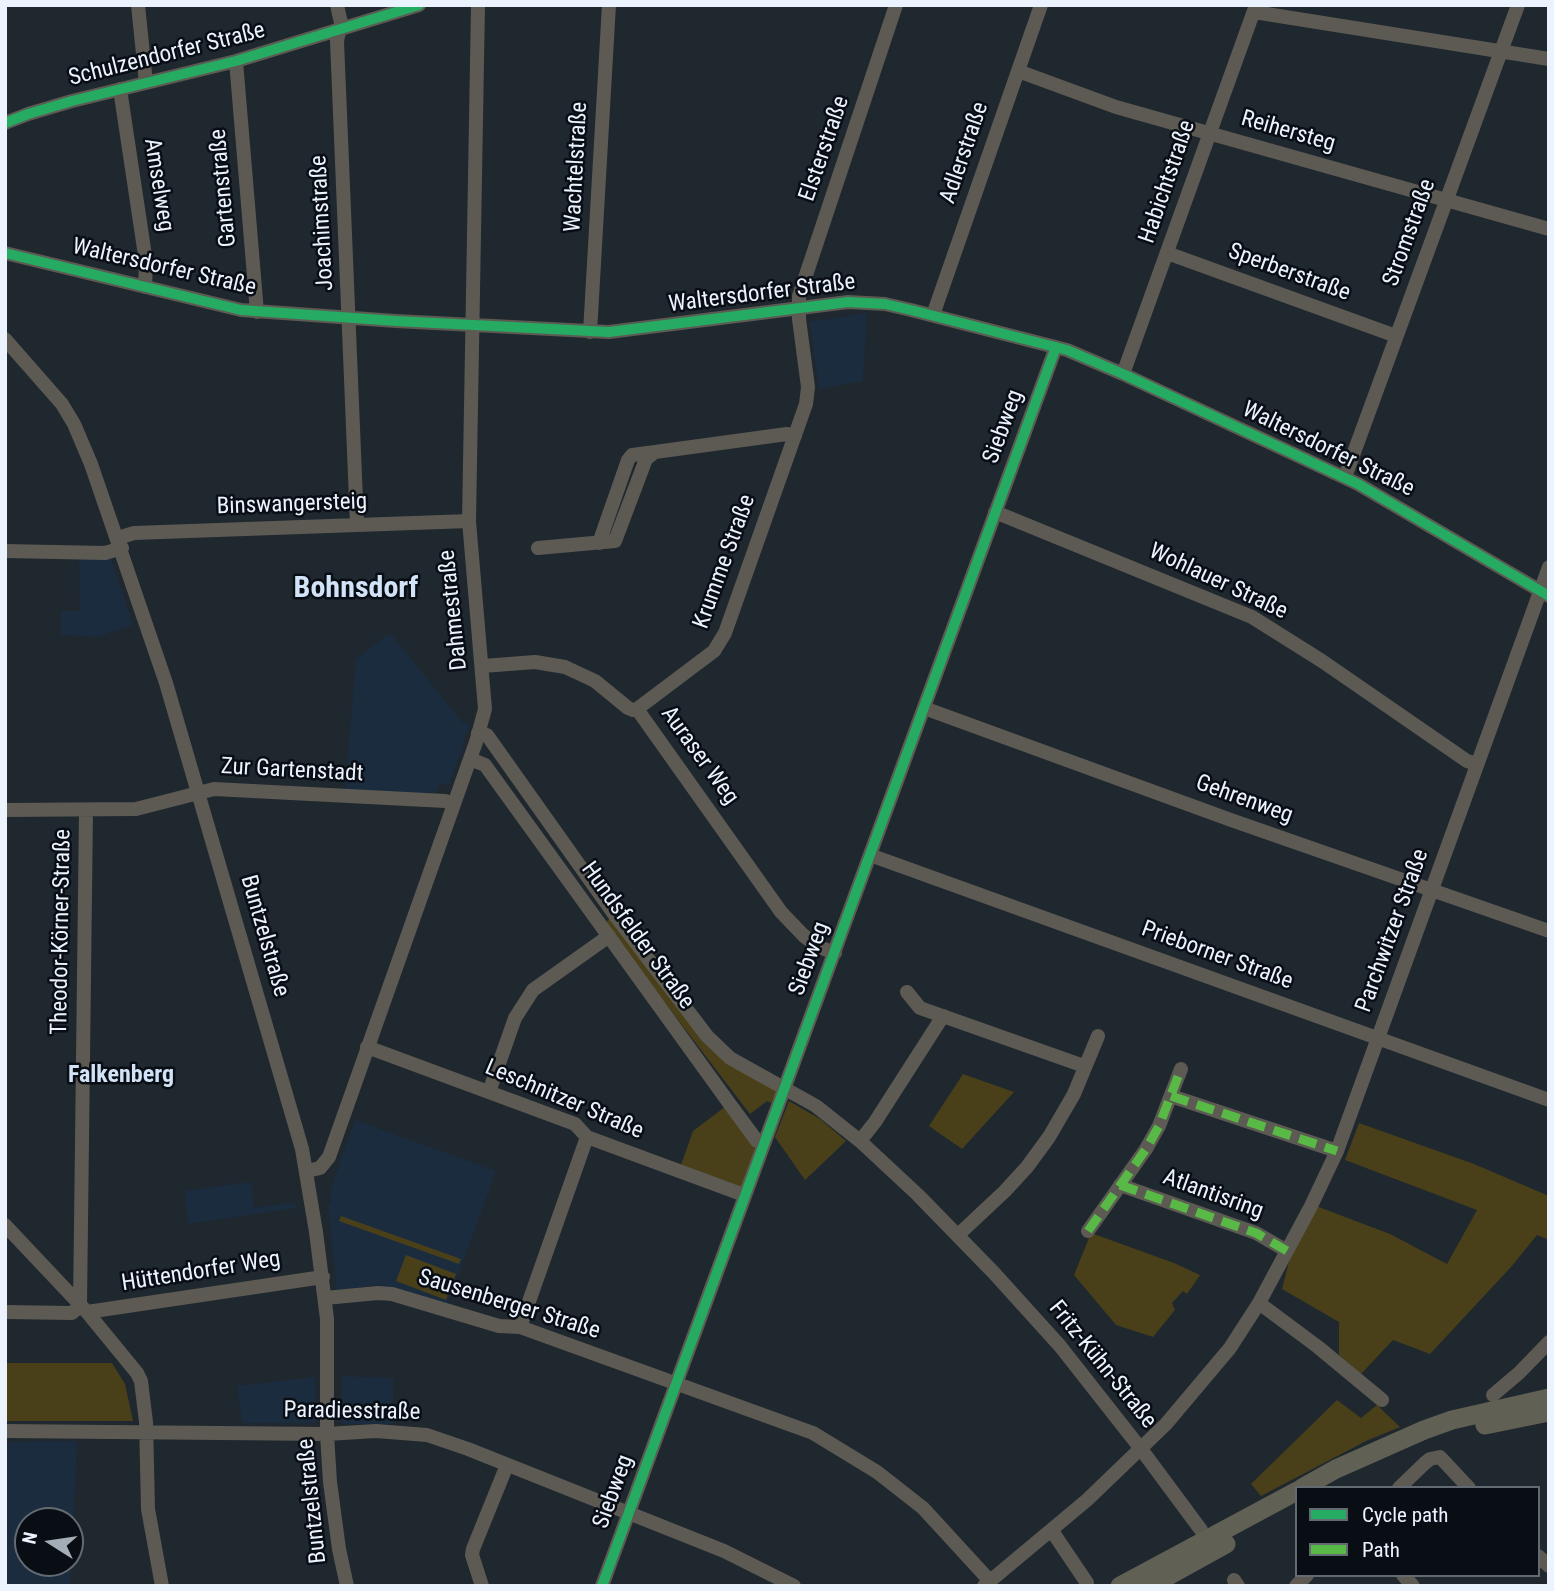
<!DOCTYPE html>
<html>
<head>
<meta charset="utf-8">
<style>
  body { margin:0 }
  #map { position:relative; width:1554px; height:1591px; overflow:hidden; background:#1f272f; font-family:"Roboto Condensed",sans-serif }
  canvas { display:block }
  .frame { position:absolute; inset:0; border:7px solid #ebf3fe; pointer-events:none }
  .legend { position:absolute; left:1295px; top:1486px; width:245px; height:91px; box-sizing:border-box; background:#090e15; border:2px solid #636a72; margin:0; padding:9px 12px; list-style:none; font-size:21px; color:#ebf3fe }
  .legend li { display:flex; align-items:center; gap:14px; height:35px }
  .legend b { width:35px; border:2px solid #636a72 }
  .north { position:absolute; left:14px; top:1507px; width:70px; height:70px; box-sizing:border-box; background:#090e15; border:2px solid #636a72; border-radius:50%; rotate:282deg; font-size:19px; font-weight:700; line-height:28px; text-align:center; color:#ebf3fe }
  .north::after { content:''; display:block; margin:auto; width:24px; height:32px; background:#a4acb6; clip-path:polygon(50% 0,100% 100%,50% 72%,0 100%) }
</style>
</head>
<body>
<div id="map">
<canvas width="1554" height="1591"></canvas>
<div class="frame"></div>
<ul class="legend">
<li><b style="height:9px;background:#26ab63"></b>Cycle path</li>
<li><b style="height:9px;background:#58b947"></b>Path</li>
</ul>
<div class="north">N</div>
</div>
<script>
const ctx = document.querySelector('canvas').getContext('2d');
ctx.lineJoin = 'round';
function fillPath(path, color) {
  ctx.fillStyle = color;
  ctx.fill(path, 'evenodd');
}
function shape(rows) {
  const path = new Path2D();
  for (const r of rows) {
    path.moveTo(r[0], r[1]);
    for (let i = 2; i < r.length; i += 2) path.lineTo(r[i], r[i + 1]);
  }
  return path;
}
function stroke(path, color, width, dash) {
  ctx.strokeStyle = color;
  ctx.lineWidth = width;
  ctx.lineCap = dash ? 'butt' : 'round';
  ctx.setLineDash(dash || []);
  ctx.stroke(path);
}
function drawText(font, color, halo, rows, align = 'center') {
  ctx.font = font + ' "Roboto Condensed",sans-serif';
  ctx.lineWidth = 5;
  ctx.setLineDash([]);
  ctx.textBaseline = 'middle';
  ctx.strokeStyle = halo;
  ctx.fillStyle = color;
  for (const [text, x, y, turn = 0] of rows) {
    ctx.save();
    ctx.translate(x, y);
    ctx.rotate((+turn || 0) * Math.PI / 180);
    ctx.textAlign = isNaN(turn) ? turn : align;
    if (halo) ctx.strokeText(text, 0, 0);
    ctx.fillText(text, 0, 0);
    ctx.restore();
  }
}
const built = shape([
  [867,313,863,381,819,389,810,322],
  [79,558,111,559,133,625,97,637,61,635,61,611,80,611],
  [390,633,463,723,471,724,465,735,463,741,464,744,449,784,440,784,434,794,345,789,356,659],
  [355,1120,496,1171,447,1305,403,1290,379,1285,337,1290,328,1207,331,1201,330,1191],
  [251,1182,254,1208,295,1202,296,1208,188,1224,185,1191],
  [342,1376,393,1378,393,1424,341,1424],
  [315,1377,316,1423,242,1423,237,1386],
  [77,1441,70,1586,5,1586,5,1442],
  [28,1521,70,1521,70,1563,28,1563]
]);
const green = shape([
  [614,916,693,1028,777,1090,771,1103,767,1101,750,1114,604,923],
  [963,1074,1014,1092,962,1149,929,1126],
  [789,1101,820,1119,846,1141,805,1180,775,1137],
  [725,1107,755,1149,742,1188,681,1165,693,1131],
  [1359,1123,1474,1164,1549,1196,1549,1240,1537,1235,1511,1267,1430,1354,1393,1340,1361,1374,1339,1355,1339,1322,1282,1289,1292,1250,1316,1206,1390,1234,1447,1264,1477,1210,1345,1160],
  [341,1216,461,1259,459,1264,339,1221],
  [1091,1233,1174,1263,1200,1275,1187,1294,1183,1291,1172,1303,1175,1310,1153,1337,1116,1325,1074,1275],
  [406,1255,456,1274,446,1300,396,1281],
  [5,1363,112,1363,125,1384,133,1421,5,1421],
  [1337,1400,1361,1418,1377,1405,1400,1427,1366,1441,1261,1496,1251,1484]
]);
const minor = shape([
  [138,5,146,83],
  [337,5,341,23,337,41,357,524],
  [1254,12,1549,59],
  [236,61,257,312],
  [1018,71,1116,107,1549,229],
  [120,89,146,262,145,287],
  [5,123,28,114,72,101,236,61,419,5],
  [5,253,241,310,396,321,609,332,848,302,885,304,911,310,1067,350,1123,374,1358,484,1549,596],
  [1167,253,1396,336],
  [933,315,1041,5],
  [590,332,609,5],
  [5,339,62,404,74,424,91,464,166,683,302,1149,316,1232,327,1319,327,1434,330,1482,339,1549,347,1586],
  [1123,374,1256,5],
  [1345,477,1518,5],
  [995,512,1252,617,1322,661,1467,761,1477,764],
  [118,538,134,533,469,521],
  [599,543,628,460,632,455,655,452],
  [538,548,615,541,646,459,655,452,787,434,795,436],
  [5,551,105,553,122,548],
  [483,666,535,662,565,667,595,681,628,708,633,710,637,709,781,912,804,936,819,947,835,953],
  [924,708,1231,820,1549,931],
  [637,709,714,651,725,633,806,404,808,387,799,319,799,296,896,5],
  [478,733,487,735,614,914,707,1036,730,1058,816,1106,860,1141,918,1195,994,1273,1060,1346,1141,1449,1201,1530],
  [470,759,485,765,729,1103,757,1141,763,1144],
  [5,810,136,809,214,789,445,801,454,804],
  [870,855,1549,1100],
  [907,992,920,1008,1084,1066],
  [367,1047,575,1124,587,1137,744,1195],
  [489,1092,515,1018,533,990,609,936],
  [1171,1096,1337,1151],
  [860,1141,875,1122,943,1016],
  [307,1171,320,1168,329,1157,476,742,485,709,469,521,478,5],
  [1120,1185,1256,1233,1287,1251],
  [5,1225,87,1312,137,1373,141,1381,146,1422,148,1509,162,1586],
  [1088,1231,1146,1149,1159,1126,1181,1069],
  [958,1235,1005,1191,1027,1167,1049,1137,1074,1094,1098,1036],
  [325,1298,378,1293,392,1294,499,1326,520,1327,813,1433,877,1472,923,1508,990,1581],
  [1259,1303,1318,1347,1382,1400],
  [80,1306,86,811],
  [5,1312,72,1313,80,1306],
  [87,1312,323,1277],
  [520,1327,587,1137],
  [1493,1395,1519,1373,1549,1342],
  [5,1431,327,1434,376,1431,427,1435,468,1449,724,1551,794,1586],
  [1399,1488,1425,1463,1430,1459,1440,1457,1469,1488],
  [1052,1531,1087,1583],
  [1538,1556,1549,1566],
  [1403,1575,1413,1586],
  [1234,1580,1238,1586],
  [482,1586,472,1555,473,1549,507,1465],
  [602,1586,1056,347],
  [984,1586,1087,1500,1166,1424,1230,1348,1259,1303,1311,1206,1337,1151,1549,567],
  [1296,1586,1307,1575]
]);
const highway = shape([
  [1485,1425,1549,1412],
  [1302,1488,1336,1469,1424,1430,1452,1420,1549,1398],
  [1120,1586,1297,1491],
  [1150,1586,1226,1544]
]);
const quiet = shape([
  [1171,1096,1337,1151],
  [1120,1185,1256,1233,1287,1251],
  [1088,1231,1146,1149,1159,1126,1181,1069]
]);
const cycleway = shape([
  [5,123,28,114,72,101,236,61,419,5],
  [5,253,241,310,396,321,609,332,848,302,885,304,911,310,1067,350,1123,374,1358,484,1549,596],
  [602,1586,1056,347]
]);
const streetNames = [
  ["Schulzendorfer Straße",167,55,-14],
  ["Reihersteg",1288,132,16],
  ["Elsterstraße",825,149,-71],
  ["Adlerstraße",965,153,-71],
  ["Wachtelstraße",577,167,-87],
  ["Habichtstraße",1168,182,-71],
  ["Amselweg",158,185,81],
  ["Gartenstraße",224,188,-95],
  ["Joachimstraße",323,223,-93],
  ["Stromstraße",1410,233,-70],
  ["Waltersdorfer Straße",164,268,13],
  ["Sperberstraße",1289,273,20],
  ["Waltersdorfer Straße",762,294,-7],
  ["Siebweg",1004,427,-70],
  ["Waltersdorfer Straße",1328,450,26],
  ["Binswangersteig",292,505,-2],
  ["Krumme Straße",725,562,-70],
  ["Wohlauer Straße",1218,582,25],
  ["Dahmestraße",454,610,-96],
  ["Auraser Weg",699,756,54],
  ["Zur Gartenstadt",292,771,3],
  ["Gehrenweg",1244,800,20],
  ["Parchwitzer Straße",1393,931,-70],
  ["Theodor-Körner-Straße",62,932,-89],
  ["Buntzelstraße",264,936,74],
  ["Hundsfelder Straße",637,936,54],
  ["Prieborner Straße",1217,956,20],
  ["Siebweg",810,959,-70],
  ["Leschnitzer Straße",564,1100,23],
  ["Atlantisring",1213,1195,20],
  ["Hüttendorfer Weg",201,1272,-9],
  ["Sausenberger Straße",509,1305,17],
  ["Fritz-Kühn-Straße",1102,1365,51],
  ["Paradiesstraße",352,1412,1],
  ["Siebweg",614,1492,-70],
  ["Buntzelstraße",313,1501,-96]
];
const neighbourhoodNames = [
  ["Falkenberg",121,1076]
];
const districtNames = [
  ["Bohnsdorf",356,589]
];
fillPath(built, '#1c2c3f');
fillPath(green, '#49401a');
stroke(minor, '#5c5a52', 14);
stroke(highway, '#616054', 19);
stroke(quiet, '#58b947', 9, [18, 9]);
stroke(cycleway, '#26ab63', 10);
drawText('23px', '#ebf3fe', '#090e15', streetNames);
drawText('bold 24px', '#d2e3f8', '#090e15', neighbourhoodNames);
drawText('bold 30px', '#d2e3f8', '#090e15', districtNames);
</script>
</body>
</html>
